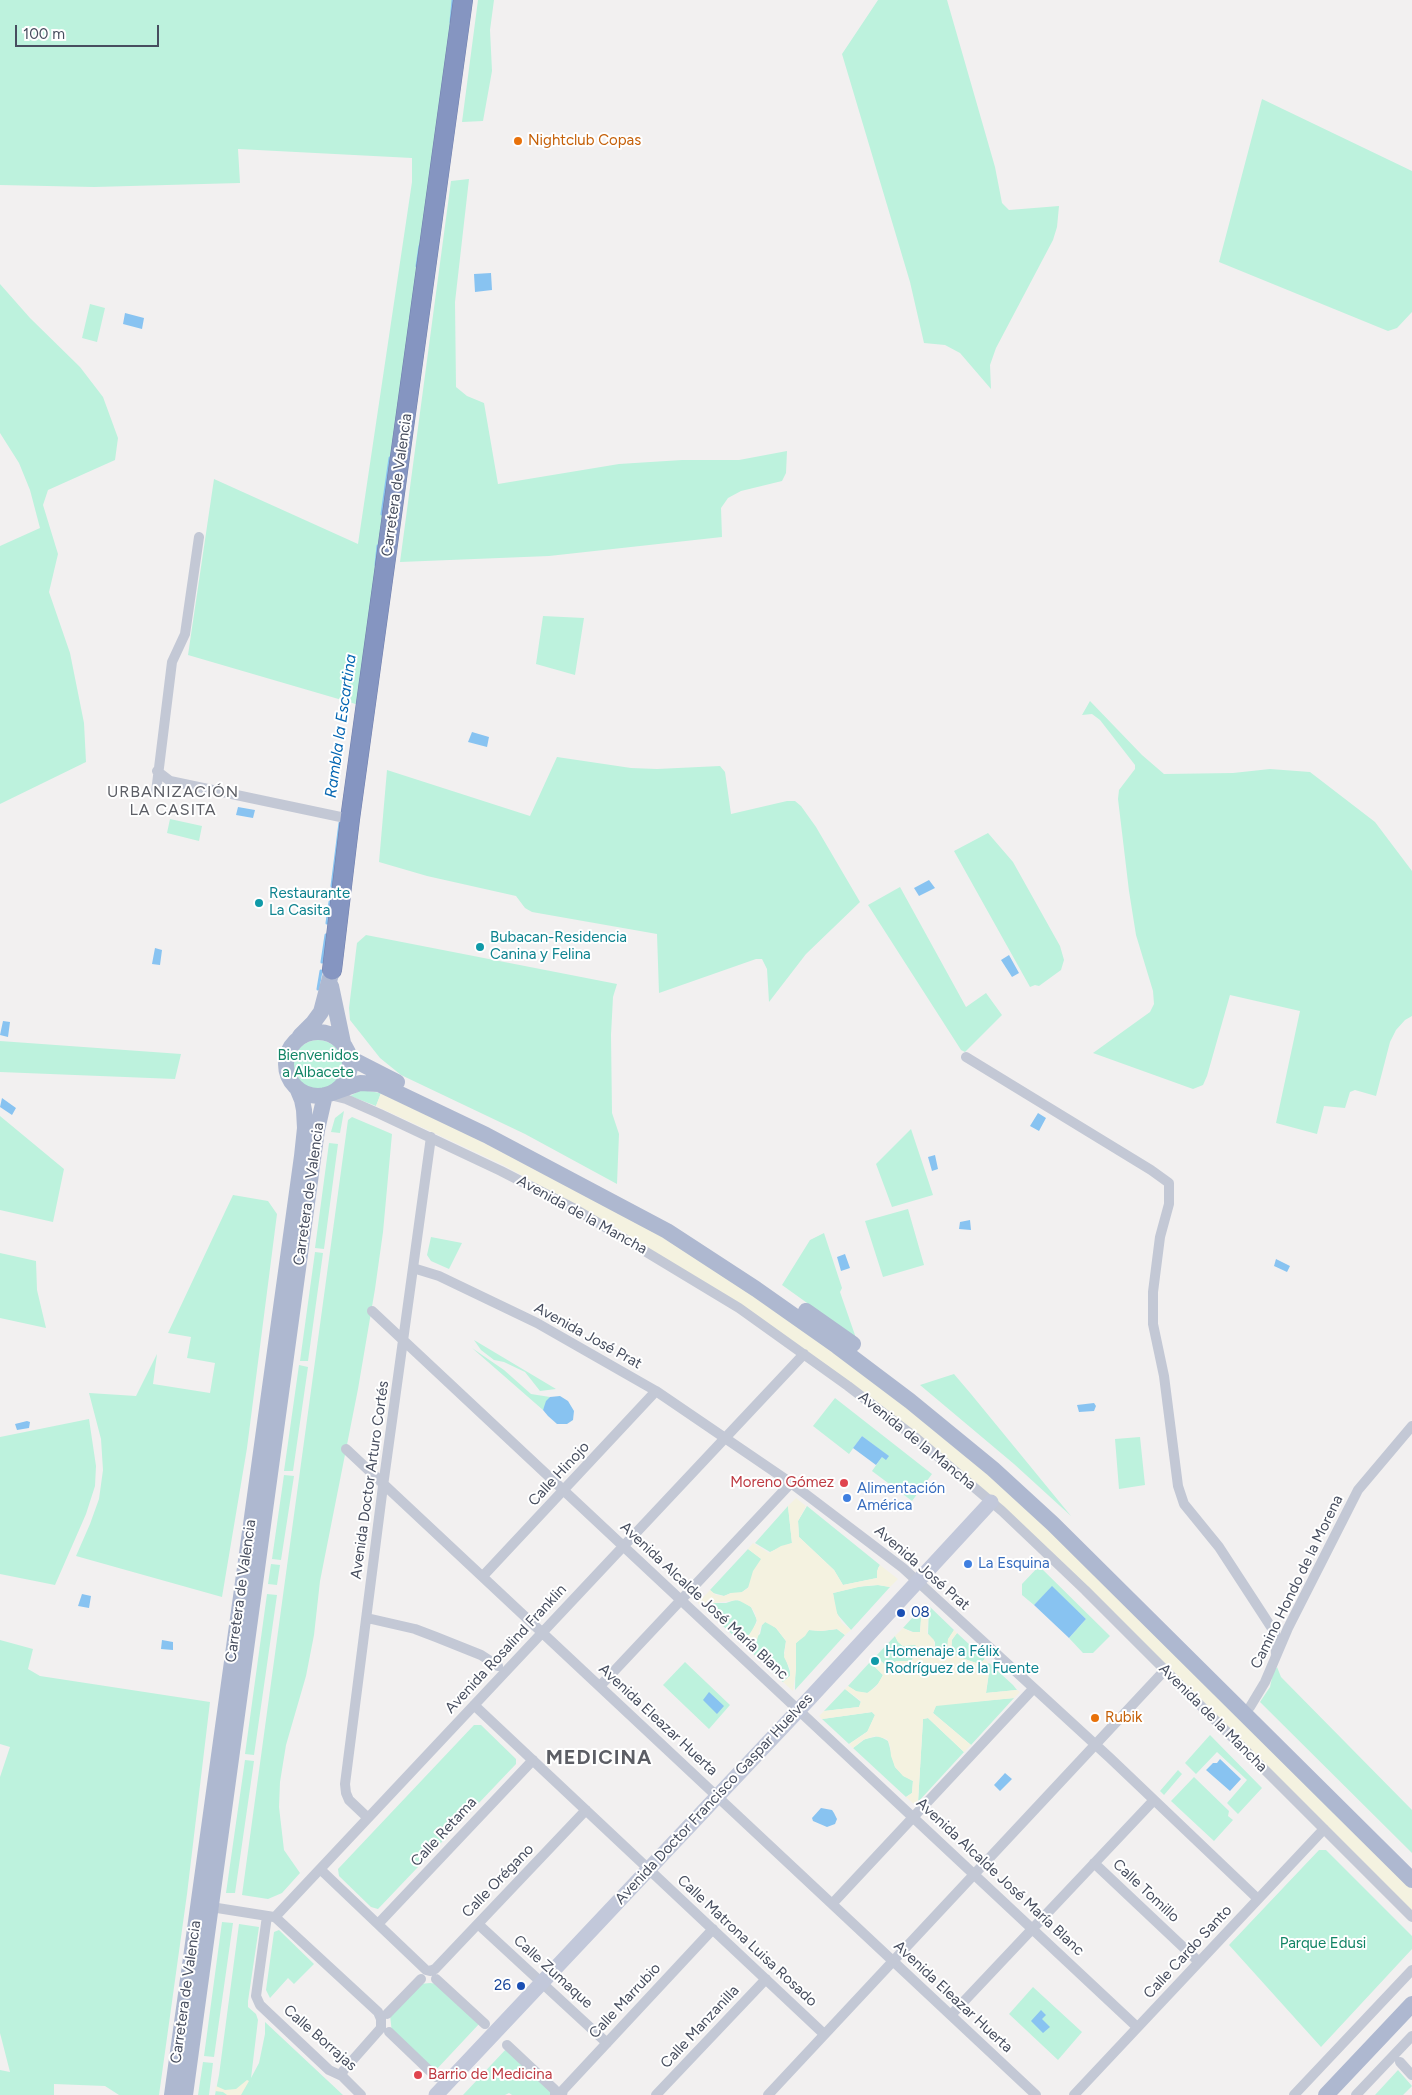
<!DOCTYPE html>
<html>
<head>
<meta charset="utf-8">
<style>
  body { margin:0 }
  #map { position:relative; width:1412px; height:2095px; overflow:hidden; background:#f2f0f0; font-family:Figtree,sans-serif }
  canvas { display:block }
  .scale { position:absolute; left:15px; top:25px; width:144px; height:22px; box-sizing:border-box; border:2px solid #474e5f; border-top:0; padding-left:6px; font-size:15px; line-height:18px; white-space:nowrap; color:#474e5f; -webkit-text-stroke:4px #fff; paint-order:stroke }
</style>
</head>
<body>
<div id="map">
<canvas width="1412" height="2095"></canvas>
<div class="scale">100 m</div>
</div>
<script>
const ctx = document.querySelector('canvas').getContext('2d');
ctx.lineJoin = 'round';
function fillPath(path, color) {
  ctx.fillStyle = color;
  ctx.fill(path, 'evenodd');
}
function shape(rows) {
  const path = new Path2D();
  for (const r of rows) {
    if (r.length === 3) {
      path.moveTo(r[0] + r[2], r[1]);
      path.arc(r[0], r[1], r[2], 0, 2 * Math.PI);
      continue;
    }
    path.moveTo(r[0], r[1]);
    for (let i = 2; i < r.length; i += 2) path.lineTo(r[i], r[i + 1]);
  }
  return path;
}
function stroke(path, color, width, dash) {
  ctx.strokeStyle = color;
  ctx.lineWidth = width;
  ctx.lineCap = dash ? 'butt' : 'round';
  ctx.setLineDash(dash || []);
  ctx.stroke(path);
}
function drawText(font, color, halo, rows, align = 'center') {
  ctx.font = font + ' Figtree,sans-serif';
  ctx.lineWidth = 4;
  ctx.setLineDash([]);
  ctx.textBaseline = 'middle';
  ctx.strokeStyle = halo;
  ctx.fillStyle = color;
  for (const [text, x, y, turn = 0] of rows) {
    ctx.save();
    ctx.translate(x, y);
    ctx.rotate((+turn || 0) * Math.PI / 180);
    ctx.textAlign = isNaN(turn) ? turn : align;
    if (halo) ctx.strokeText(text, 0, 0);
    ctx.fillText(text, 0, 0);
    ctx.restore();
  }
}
const green = shape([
  [0,0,454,0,359,705,188,655,214,479,358,544,412,182,412,158,238,149,240,183,94,187,0,185],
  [478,0,494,0,490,30,492,71,483,121,462,122],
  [878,0,947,0,995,167,1002,203,1009,210,1059,206,1057,227,1053,240,996,348,990,365,991,389,960,353,945,345,924,343,910,282,842,54],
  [1262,99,1412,171,1412,312,1397,328,1388,331,1219,262],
  [469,179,455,302,456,387,467,396,484,403,498,484,619,464,682,460,739,460,787,451,786,473,782,481,741,491,728,498,721,508,722,537,549,556,400,562,451,181],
  [0,284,30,318,80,367,103,397,118,438,115,460,48,490,43,505,58,554,49,592,70,653,84,723,86,762,0,804,0,546,40,528,30,490,19,463,0,433],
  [90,304,105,308,97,342,82,338],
  [543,616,584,618,575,675,536,664],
  [1090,701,1142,755,1164,774,1233,773,1270,769,1310,772,1375,822,1412,871,1412,1016,1405,1020,1396,1030,1390,1042,1376,1096,1355,1090,1350,1092,1345,1108,1324,1106,1317,1134,1276,1123,1300,1011,1230,995,1207,1076,1203,1085,1193,1089,1093,1053,1150,1012,1154,1004,1153,991,1136,935,1129,891,1118,799,1119,790,1135,769,1135,765,1100,720,1092,714,1082,715],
  [557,757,631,768,657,769,720,766,725,772,731,814,787,801,795,801,801,806,816,827,860,902,806,954,769,1002,767,969,762,959,756,959,659,993,657,934,532,912,525,908,516,896,427,876,379,862,387,770,530,816],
  [170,819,202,826,199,841,167,833],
  [988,833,1013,862,1060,946,1064,960,1061,970,1039,986,1035,985,1030,987,954,851],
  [900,887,966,1007,986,993,1002,1015,965,1052,961,1050,868,905],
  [366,935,617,984,613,997,611,1035,612,1113,619,1134,617,1184,525,1134,401,1075,380,1058,350,1020,349,1008,357,943],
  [318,1065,25],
  [0,1041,181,1054,175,1079,0,1072],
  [361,1090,381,1093,376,1106,350,1096],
  [344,1111,340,1133,331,1132,335,1118],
  [0,1116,64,1169,53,1222,0,1210],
  [352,1117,392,1134,383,1232,375,1289,358,1389,320,1581,314,1635,306,1676,286,1745,280,1782,279,1807,284,1850,300,1873,282,1893,268,1899,242,1895,348,1120],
  [911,1129,933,1195,892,1207,876,1164],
  [329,1143,338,1144,324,1249,315,1248],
  [233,1195,268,1201,277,1214,247,1448,222,1597,76,1556,90,1524,99,1499,103,1470,101,1439,89,1393,136,1396,157,1354,153,1384,210,1393,215,1363,187,1358,191,1337,168,1333],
  [908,1209,924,1265,883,1277,865,1221],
  [824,1233,842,1288,840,1292,856,1338,782,1285,810,1240],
  [431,1237,462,1243,449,1269,431,1261,427,1255],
  [315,1252,323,1253,308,1361,300,1361],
  [0,1253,36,1261,37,1290,46,1328,0,1318],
  [474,1340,556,1389,540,1391,525,1372,504,1362,494,1360,481,1350],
  [472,1348,504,1370,531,1394,550,1397,543,1410],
  [299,1365,308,1367,293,1471,284,1471],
  [954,1374,971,1394,1071,1516,1014,1464,920,1385],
  [835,1398,932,1474,912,1501,872,1471,882,1457,888,1456,862,1436,849,1454,813,1426],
  [89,1419,96,1466,95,1486,86,1514,55,1585,0,1574,0,1437],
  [1140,1437,1145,1485,1119,1489,1115,1439],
  [284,1475,294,1476,281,1560,272,1559],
  [788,1506,792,1543,770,1552,755,1543],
  [807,1506,880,1565,878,1568,877,1578,843,1585,834,1570,799,1537,798,1521],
  [748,1549,762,1559,750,1586,741,1593,731,1593,724,1596,713,1593,710,1590],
  [271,1564,280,1565,277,1585,268,1584],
  [1039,1566,1110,1636,1093,1653,1083,1653,1069,1638,1086,1619,1052,1587,1034,1605,1022,1595,1022,1584],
  [878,1585,890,1587,851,1630,837,1614,834,1604,833,1593,857,1587],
  [267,1594,277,1595,254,1755,245,1754],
  [735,1600,742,1601,751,1607,757,1620,752,1632,747,1637,738,1640,704,1608,713,1603,726,1603],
  [929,1606,954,1630,948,1640,947,1652,935,1652,935,1642,928,1634],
  [922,1607,920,1632,913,1632,903,1628],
  [766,1621,776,1628,786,1641,784,1653,790,1672,790,1676,783,1682,745,1646,760,1634,762,1625],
  [837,1629,845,1635,795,1690,796,1643,809,1630,821,1631],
  [957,1633,985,1659,979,1664,959,1657,951,1652,952,1640],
  [895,1636,898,1642,903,1646,916,1644,912,1661,897,1661,886,1666,876,1656],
  [0,1640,33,1649,28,1669,40,1676,210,1702,187,1894,159,2095,119,2095,105,2086,54,2084,54,2095,0,2095,0,2070,10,2072,0,2033,0,1777,10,1747,0,1744],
  [685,1662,730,1705,709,1729,663,1685],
  [870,1662,883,1675,879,1683,868,1693,857,1692,848,1686],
  [989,1663,1013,1685,1017,1690,986,1693,989,1672,983,1667],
  [1277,1667,1281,1677,1412,1810,1412,1853,1260,1702,1270,1687,1273,1673],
  [845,1689,861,1702,859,1707,824,1711],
  [1014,1698,971,1745,933,1713,936,1705],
  [872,1712,875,1715,868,1731,849,1744,822,1719],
  [928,1718,964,1752,918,1802,923,1719],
  [474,1725,481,1725,516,1759,516,1764,378,1909,371,1907,339,1876,338,1869],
  [1210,1735,1262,1788,1238,1814,1227,1803,1247,1780,1217,1752,1196,1774,1185,1763],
  [879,1736,888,1741,895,1767,904,1776,913,1781,912,1793,906,1797,853,1748,865,1739],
  [245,1760,254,1761,235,1893,226,1893],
  [1178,1770,1182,1774,1164,1795,1160,1791],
  [1194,1777,1229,1811,1228,1816,1233,1820,1214,1841,1171,1801],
  [1319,1850,1326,1850,1412,1936,1412,1949,1321,2047,1229,1945],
  [222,1922,233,1923,214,2057,204,2056],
  [239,1924,259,1927,248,2001,248,2007,256,2014,258,2020,251,2078,259,2063,265,2034,265,2022,343,2095,215,2095,219,2075],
  [279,1930,314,1964,294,1984,288,1978,270,1998,266,1990,274,1932],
  [430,1983,437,1984,479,2024,435,2071,392,2033,390,2015,420,1984],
  [1033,1987,1082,2032,1058,2060,1009,2014],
  [507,2048,550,2090,550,2095,512,2095,509,2093,505,2095,463,2095],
  [203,2062,213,2063,209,2095,198,2095],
  [1398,2070,1412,2086,1403,2095,1375,2095]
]);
const sand = shape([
  [381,1093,426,1113,626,1216,684,1250,801,1327,926,1422,1028,1509,1412,1889,1412,1911,989,1496,871,1397,755,1315,620,1230,503,1165,376,1106],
  [796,1498,806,1506,798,1521,799,1537,834,1570,843,1585,877,1578,877,1571,880,1565,898,1579,890,1587,878,1585,863,1586,833,1593,837,1613,842,1623,851,1630,845,1635,837,1629,821,1631,809,1630,805,1636,796,1643,796,1671,793,1691,783,1682,790,1676,790,1669,784,1657,786,1641,776,1628,765,1622,761,1626,757,1640,745,1646,738,1640,749,1635,757,1622,755,1613,751,1607,738,1600,713,1603,704,1608,698,1603,710,1590,716,1595,724,1596,731,1593,742,1592,748,1588,753,1571,761,1559,748,1549,753,1543,769,1553,781,1546,792,1543,788,1506],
  [926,1603,929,1606,927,1633,934,1640,935,1651,940,1653,947,1652,948,1639,954,1630,957,1633,952,1639,951,1652,959,1657,979,1664,985,1659,989,1663,983,1667,989,1672,986,1693,1017,1690,1020,1692,1014,1698,936,1706,933,1713,971,1745,964,1752,928,1718,923,1719,918,1802,915,1805,906,1797,912,1793,913,1781,903,1776,895,1767,891,1756,890,1745,887,1739,875,1736,863,1740,853,1748,849,1744,867,1732,875,1715,872,1712,822,1719,819,1716,824,1711,859,1707,861,1701,845,1689,848,1686,856,1691,867,1693,876,1687,883,1675,870,1662,876,1656,886,1666,897,1661,912,1661,916,1645,903,1646,898,1642,895,1636,903,1628,911,1632,920,1632,922,1607],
  [247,2080,249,2081,241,2095,227,2095,223,2092,215,2091,216,2086,225,2090,236,2089]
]);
const water = shape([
  [491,273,492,290,475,292,474,274],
  [125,313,144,318,142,329,123,324],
  [472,732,489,737,487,747,468,742],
  [238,807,255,810,253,818,236,815],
  [929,880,935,888,919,896,914,888],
  [155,948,162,950,160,965,152,964],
  [1009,955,1019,973,1012,977,1001,960],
  [3,1021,10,1022,8,1037,0,1035],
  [2,1098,16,1108,12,1115,0,1107],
  [1038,1113,1046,1118,1039,1131,1030,1126],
  [935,1155,938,1169,932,1171,928,1157],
  [970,1220,971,1230,959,1229,960,1222],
  [845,1254,850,1268,841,1271,837,1257],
  [1276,1259,1290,1266,1287,1272,1274,1266],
  [560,1396,568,1401,574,1411,573,1420,567,1424,557,1424,548,1416,543,1410,546,1401,550,1397],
  [1094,1403,1096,1406,1094,1411,1079,1412,1077,1405],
  [27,1421,30,1422,29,1428,17,1430,15,1424],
  [862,1436,889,1456,886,1460,882,1457,876,1465,853,1448],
  [1052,1586,1086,1619,1069,1638,1034,1605],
  [82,1594,91,1596,89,1608,78,1606],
  [162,1640,173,1642,173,1650,161,1649],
  [709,1692,724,1706,717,1714,703,1700],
  [1220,1759,1241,1779,1230,1791,1206,1770,1213,1763,1217,1763],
  [1005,1773,1012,1779,1000,1791,994,1785],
  [821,1808,832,1810,834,1813,837,1819,835,1824,827,1827,813,1821,812,1818],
  [1041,2010,1046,2015,1042,2019,1050,2027,1043,2033,1031,2021]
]);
const stream = shape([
  [451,22,453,0],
  [417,266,420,246],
  [382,514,390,458],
  [376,565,378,546],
  [332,886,340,823],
  [327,923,330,902],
  [322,962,326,935],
  [318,989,321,971]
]);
const street = shape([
  [157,771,170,781,350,819],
  [156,792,172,662,185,634,199,537],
  [966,1057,1151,1170,1169,1183,1169,1204,1160,1237,1153,1292,1153,1324,1164,1376,1178,1486,1184,1504,1219,1547,1275,1633,1276,1654],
  [330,1095,346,1099,380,1114,501,1171,575,1209,739,1308,848,1386,916,1438,1002,1511,1085,1590,1412,1917],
  [413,1268,439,1276,537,1323,656,1391,791,1483,903,1568,1110,1758,1258,1899],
  [372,1311,1137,2027],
  [346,1449,1036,2095],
  [483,1576,656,1391],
  [367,1618,415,1629,436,1637,481,1655,498,1666],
  [600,1686,791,1483],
  [474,1705,824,2034],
  [1250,1707,1265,1682,1288,1628,1358,1490,1412,1426],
  [368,1818,349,1800,346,1793,345,1784,383,1486,431,1137],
  [1094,1863,1199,1962],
  [320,1869,426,1970,430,1971,435,1969,586,1810],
  [832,1904,1033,1689],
  [211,1907,274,1917],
  [267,1916,256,1996,260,2005,329,2070,342,2076,361,2095],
  [275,1917,804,1354],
  [275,1917,378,2012,381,2019,381,2028,343,2071,342,2076],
  [378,1924,533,1760],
  [478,1924,607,2043],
  [436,1979,485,2024],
  [387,2014,421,1979],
  [951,2015,1154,1800],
  [389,2032,436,2077],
  [507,2045,555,2090,555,2095],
  [1400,2062,1412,2075],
  [562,2095,563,2090,713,1929],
  [656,2095,766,1979],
  [768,2095,1165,1670],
  [1074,2095,1324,1829],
  [1294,2095,1412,1970],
  [1356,2095,1412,2036]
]);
const secondary = shape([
  [436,2095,810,1698,991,1502]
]);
const primary = shape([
  [331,986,343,1043],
  [318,1064,32],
  [300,1036,313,1023,321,1012,332,970],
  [350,1058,397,1082],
  [332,1093,360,1083,379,1084,486,1135,667,1231,756,1289,837,1346,910,1401,993,1469,1053,1524,1412,1880],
  [806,1311,853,1344],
  [172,2095,302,1156,305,1128,304,1110,302,1100,297,1088],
  [185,2095,317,1130,325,1095],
  [1326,2095,1412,2004]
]);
const highway = shape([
  [332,970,350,819,463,0]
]);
const markers = [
  [518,141,5,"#e8710a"],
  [259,903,5,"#0f9aa8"],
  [480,947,5,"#0f9aa8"],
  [844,1483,5,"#e0444e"],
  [847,1498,5,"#3f7fe0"],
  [968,1564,5,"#3f7fe0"],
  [901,1613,5,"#1a4fb4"],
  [875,1661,5,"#0f9aa8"],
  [1095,1718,5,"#e8710a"],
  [521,1986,5,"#1a4fb4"],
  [418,2075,5,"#e0444e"]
];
const foodNames = [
  ["Nightclub Copas",528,141],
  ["Rubik",1105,1718]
];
const streetNames = [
  ["Carretera de Valencia",397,485,-82],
  ["Carretera de Valencia",309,1194,-82],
  ["Avenida de la Mancha",582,1215,29],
  ["Avenida José Prat",588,1336,29],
  ["Avenida de la Mancha",917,1441,39],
  ["Calle Hinojo",559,1474,-47],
  ["Avenida Doctor Arturo Cortés",370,1480,-82],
  ["Avenida José Prat",922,1568,41],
  ["Camino Hondo de la Morena",1297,1582,-64],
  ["Carretera de Valencia",241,1591,-82],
  ["Avenida Alcalde José María Blanc",704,1601,43],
  ["Avenida Rosalind Franklin",506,1649,-47],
  ["Avenida de la Mancha",1213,1718,45],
  ["Avenida Eleazar Huerta",658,1720,43],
  ["Avenida Doctor Francisco Gaspar Huelves",714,1799,-47],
  ["Calle Retama",444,1832,-47],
  ["Avenida Alcalde José María Blanc",1000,1877,43],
  ["Calle Orégano",498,1881,-46],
  ["Calle Tomillo",1146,1891,43],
  ["Calle Matrona Luisa Rosado",747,1941,43],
  ["Calle Cardo Santo",1188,1952,-47],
  ["Calle Zumaque",553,1972,42],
  ["Carretera de Valencia",186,1992,-82],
  ["Avenida Eleazar Huerta",953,1997,43],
  ["Calle Marrubio",625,2001,-47],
  ["Calle Manzanilla",700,2027,-47],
  ["Calle Borrajas",320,2038,41]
];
const cultureNames = [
  ["Restaurante",269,894],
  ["La Casita",269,911],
  ["Bubacan-Residencia",490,938],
  ["Canina y Felina",490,955],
  ["Homenaje a Félix",885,1652],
  ["Rodríguez de la Fuente",885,1669]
];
const parkNames = [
  ["Bienvenidos",318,1056],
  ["a Albacete",318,1073],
  ["Parque Edusi",1323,1944]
];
const healthNames = [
  ["Moreno Gómez",834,1483],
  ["Barrio de Medicina",428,2075,"left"]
];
const shopNames = [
  ["Alimentación",857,1489],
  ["América",857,1506],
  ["La Esquina",978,1564]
];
const transitNames = [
  ["08",911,1613],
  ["26",511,1986,"right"]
];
const waterNames = [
  ["Rambla la Escartina",341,726,-82]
];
const neighbourhoodNames = [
  ["URBANIZACIÓN",173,792],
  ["LA CASITA",173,810]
];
const districtNames = [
  ["MEDICINA",599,1758]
];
fillPath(green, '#bdf2dd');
fillPath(sand, '#f4f2e0');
fillPath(water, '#88c3f1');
stroke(stream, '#88c3f1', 3);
stroke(highway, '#707fad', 20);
stroke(street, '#c3c8d5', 10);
stroke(secondary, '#c2c8da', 15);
stroke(primary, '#aeb8d0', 16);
stroke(highway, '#8595c1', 19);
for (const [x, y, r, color] of markers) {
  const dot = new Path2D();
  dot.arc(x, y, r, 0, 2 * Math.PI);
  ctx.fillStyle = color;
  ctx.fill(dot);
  stroke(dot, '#fff', 2);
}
drawText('15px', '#c56008', '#fff', foodNames, 'left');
drawText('15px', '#474e5f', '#fff', streetNames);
drawText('15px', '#0d838f', '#fff', cultureNames, 'left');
drawText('15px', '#128566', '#fff', parkNames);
drawText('15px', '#be3a42', '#fff', healthNames, 'right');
drawText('15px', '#366cbe', '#fff', shopNames, 'left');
drawText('15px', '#164399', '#fff', transitNames, 'left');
drawText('italic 16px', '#0567b3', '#fff', waterNames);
ctx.letterSpacing = '1px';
drawText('16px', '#5c5e65', '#fff', neighbourhoodNames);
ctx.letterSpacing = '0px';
ctx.letterSpacing = '1px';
drawText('bold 20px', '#5c5e65', '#fff', districtNames);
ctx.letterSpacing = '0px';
</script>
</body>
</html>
